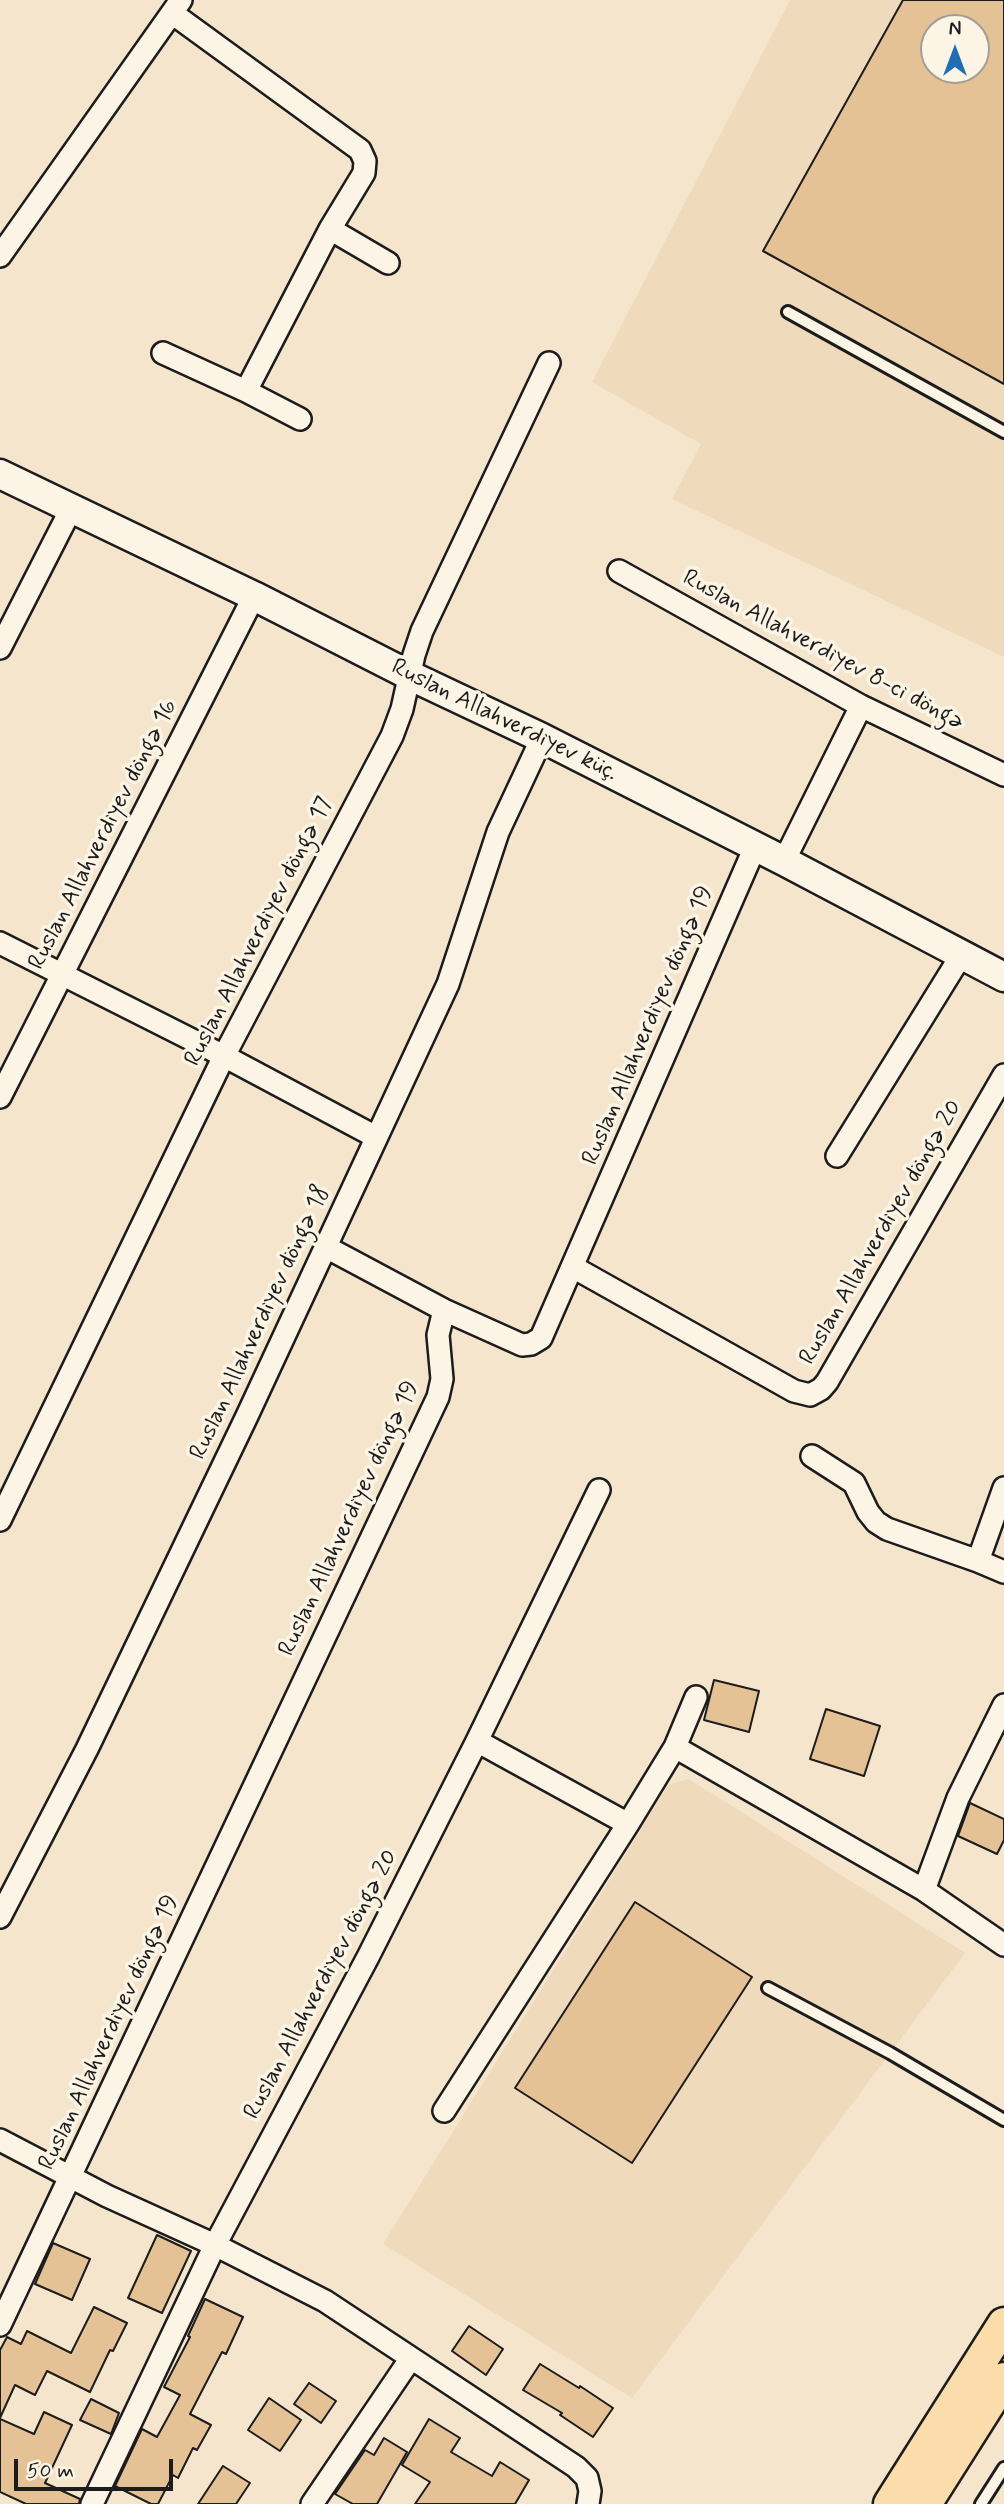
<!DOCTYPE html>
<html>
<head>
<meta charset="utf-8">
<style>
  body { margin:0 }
  #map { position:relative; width:1004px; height:2504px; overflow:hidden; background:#f5e5cd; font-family:Mynerve,sans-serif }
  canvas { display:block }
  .north { position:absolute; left:920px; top:14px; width:70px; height:70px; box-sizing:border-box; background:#fcf5e5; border:2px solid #a29e95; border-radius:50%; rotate:0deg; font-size:19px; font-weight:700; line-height:28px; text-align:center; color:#1c1c1c }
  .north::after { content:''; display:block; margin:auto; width:24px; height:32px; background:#1f6fb2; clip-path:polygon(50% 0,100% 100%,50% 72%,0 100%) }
  .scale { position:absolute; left:14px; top:2459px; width:159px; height:32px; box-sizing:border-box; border:4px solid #1c1c1c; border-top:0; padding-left:9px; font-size:21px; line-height:24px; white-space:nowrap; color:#1c1c1c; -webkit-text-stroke:5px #fcf5e5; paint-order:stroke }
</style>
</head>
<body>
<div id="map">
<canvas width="1004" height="2504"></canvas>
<div class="north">N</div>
<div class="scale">50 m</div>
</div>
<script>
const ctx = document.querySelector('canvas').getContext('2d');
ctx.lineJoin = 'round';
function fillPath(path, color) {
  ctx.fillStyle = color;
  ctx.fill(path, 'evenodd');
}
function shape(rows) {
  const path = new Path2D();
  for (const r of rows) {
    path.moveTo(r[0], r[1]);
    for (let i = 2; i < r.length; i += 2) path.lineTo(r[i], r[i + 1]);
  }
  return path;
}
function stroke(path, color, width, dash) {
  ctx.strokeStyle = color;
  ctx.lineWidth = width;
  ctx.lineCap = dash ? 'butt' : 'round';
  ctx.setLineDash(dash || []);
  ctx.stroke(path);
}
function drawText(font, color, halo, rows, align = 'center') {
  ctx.font = font + ' Mynerve,sans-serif';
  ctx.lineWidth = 7;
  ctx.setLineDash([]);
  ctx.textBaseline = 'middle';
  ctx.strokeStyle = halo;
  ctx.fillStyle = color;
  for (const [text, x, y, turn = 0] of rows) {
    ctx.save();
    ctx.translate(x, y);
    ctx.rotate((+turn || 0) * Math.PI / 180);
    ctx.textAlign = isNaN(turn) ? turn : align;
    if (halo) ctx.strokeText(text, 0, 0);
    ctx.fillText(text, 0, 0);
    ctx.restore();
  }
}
const built = shape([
  [790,0,1004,0,1004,657,672,499,701,444,592,382],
  [934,28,976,28,976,70,934,70],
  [689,1779,965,1953,632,2398,383,2244,669,1784]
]);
const building = shape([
  [903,0,1004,0,1004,384,763,251,903,0],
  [934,28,976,28,976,70,934,70,934,28],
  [714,1680,759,1691,749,1732,704,1720,714,1680],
  [826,1709,880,1726,864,1776,810,1759,826,1709],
  [970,1803,1004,1819,1004,1840,997,1854,958,1836,970,1803],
  [635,1902,752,1977,632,2163,515,2088,635,1902],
  [157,2235,191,2251,162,2313,128,2298,157,2235],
  [53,2243,90,2259,72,2300,35,2284,53,2243],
  [205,2299,243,2317,226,2354,222,2352,190,2414,211,2425,197,2450,193,2448,178,2478,173,2475,158,2504,151,2504,115,2486,142,2429,157,2437,180,2395,164,2387,190,2337,188,2336,205,2299],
  [94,2307,127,2323,113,2351,110,2350,90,2392,47,2371,35,2395,15,2385,0,2418,0,2350,7,2337,21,2344,27,2331,71,2353,94,2307],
  [469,2326,503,2349,486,2375,452,2351,469,2326],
  [540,2364,579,2388,580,2386,613,2408,593,2437,560,2415,562,2413,523,2390,540,2364],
  [309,2383,336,2401,321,2423,294,2404,309,2383],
  [269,2398,301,2420,280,2451,248,2430,269,2398],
  [91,2399,119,2413,111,2434,80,2420,91,2399],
  [44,2412,72,2425,45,2483,80,2499,79,2504,26,2504,0,2492,0,2419,34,2434,44,2412],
  [429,2419,460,2438,451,2452,492,2476,500,2462,529,2480,515,2504,415,2504,430,2482,402,2465,429,2419],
  [384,2438,407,2452,377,2504,353,2504,335,2494,365,2450,374,2455,384,2438],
  [223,2466,250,2483,236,2504,198,2504,223,2466]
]);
const lane = shape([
  [788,312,1004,432],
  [768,1988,890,2053,1004,2120],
  [981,2504,1004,2468]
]);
const street = shape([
  [172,13,360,150,365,161,364,173,330,229,246,391],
  [330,229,388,263],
  [0,256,181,0],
  [163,353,246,391,300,419],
  [619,571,861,706,1004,775],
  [0,648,71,509],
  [784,861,861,706],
  [0,943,224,1056,376,1137],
  [0,1097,254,596],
  [837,1156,962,954],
  [326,1247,444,1310],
  [573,1267,794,1391,810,1395,821,1389,827,1382,1004,1075],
  [812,1456,854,1483,868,1512,876,1522,887,1529,978,1561],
  [1004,1488,978,1561,1004,1572],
  [0,1520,224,1056,392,736,402,709,414,655,422,631,549,363],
  [1004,1705,958,1798,924,1890,1004,1945],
  [477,1741,628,1824,675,1747,924,1890],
  [675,1747,696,1697],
  [0,1917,87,1749,247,1416,448,984,498,832,542,738],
  [444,2111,628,1824],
  [0,2140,107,2196,215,2245,325,2301,576,2467,587,2478,590,2491,588,2504],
  [0,2325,438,1397,442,1379,438,1335,444,1310,522,1345,531,1344,541,1338,755,847],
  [92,2504,215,2245,368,1957,477,1741,599,1490],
  [312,2504,411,2358]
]);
const secondary = shape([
  [0,474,254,596,411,676,542,738,784,861,1004,977]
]);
const primary = shape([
  [890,2504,1004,2324],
  [925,2504,1004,2379]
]);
const streetNames = [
  ["Ruslan Allahverdiyev 8-ci döngə",823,651,28],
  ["Ruslan Allahverdiyev küç.",504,721,26],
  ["Ruslan Allahverdiyev döngə 16",104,835,-63],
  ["Ruslan Allahverdiyev döngə 17",260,932,-63],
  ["Ruslan Allahverdiyev döngə 19",649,1026,-67],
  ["Ruslan Allahverdiyev döngə 20",882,1233,-60],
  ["Ruslan Allahverdiyev döngə 18",261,1323,-65],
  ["Ruslan Allahverdiyev döngə 19",350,1519,-65],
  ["Ruslan Allahverdiyev döngə 20",322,1985,-62],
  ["Ruslan Allahverdiyev döngə 19",110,2033,-65]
];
fillPath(built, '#f0dabc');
fillPath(building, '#e5c196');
stroke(building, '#1c1c1c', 2);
stroke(lane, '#1c1c1c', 16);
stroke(street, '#1c1c1c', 26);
stroke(secondary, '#1c1c1c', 33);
stroke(primary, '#1c1c1c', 37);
stroke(lane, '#fcf5e5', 10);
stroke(street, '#fcf5e5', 21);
stroke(secondary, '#fcf5e5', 28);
stroke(primary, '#faddab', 32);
drawText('24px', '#1c1c1c', '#fcf5e5', streetNames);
</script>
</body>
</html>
